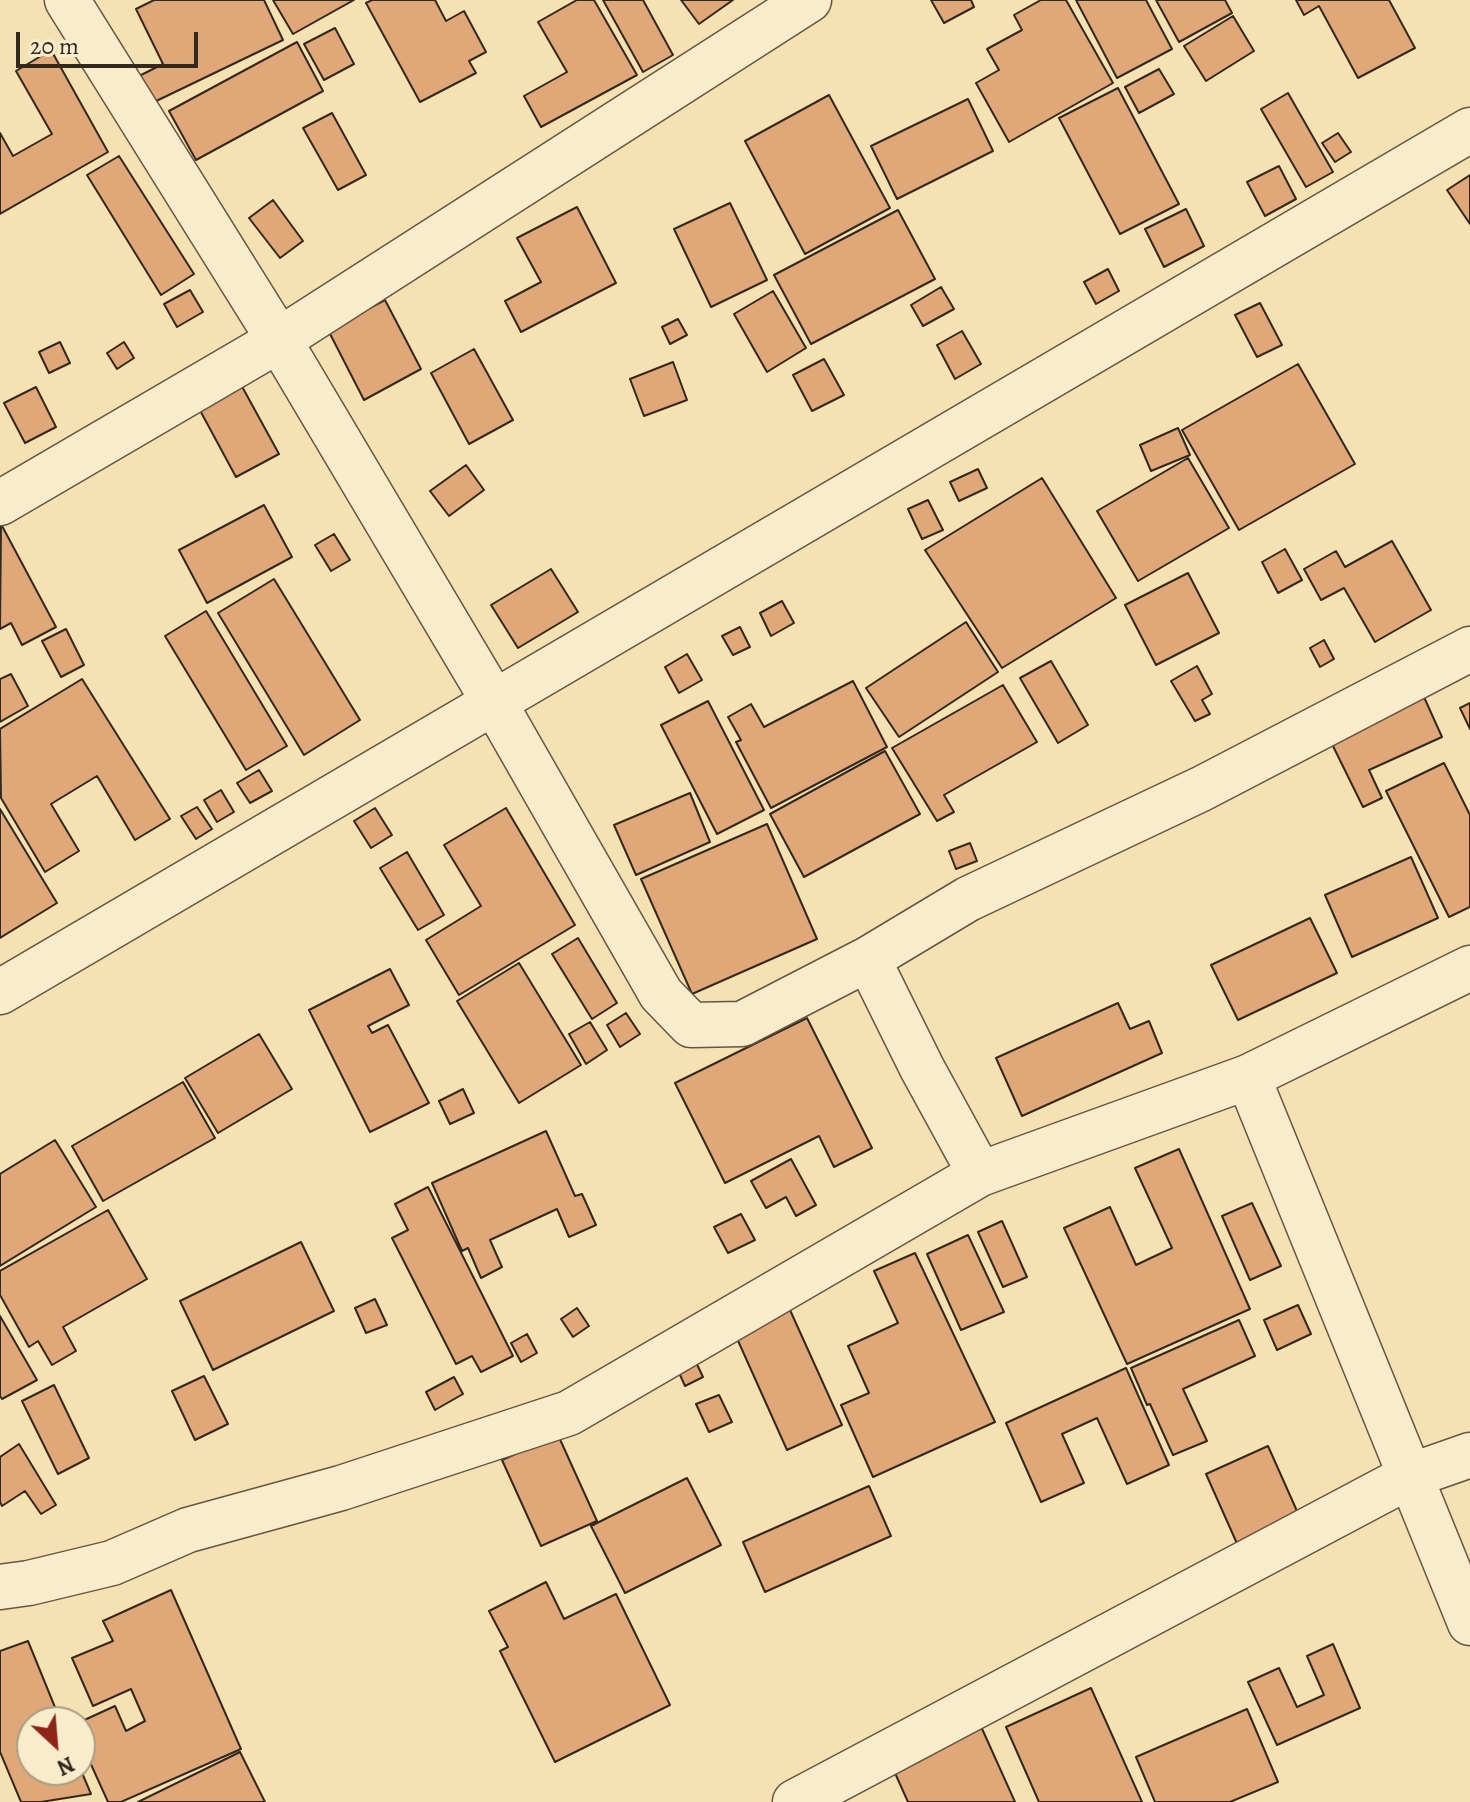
<!DOCTYPE html>
<html>
<head>
<meta charset="utf-8">
<style>
  body { margin:0 }
  #map { position:relative; width:1470px; height:1802px; overflow:hidden; background:#f5e1b1; font-family:Alegreya,serif }
  canvas { display:block }
  .north { position:absolute; left:16px; top:1706px; width:80px; height:80px; box-sizing:border-box; background:#f8eccc; border:2px solid #a99e86; border-radius:50%; rotate:154deg; font-size:22px; font-weight:700; line-height:32px; text-align:center; color:#33281e }
  .north::after { content:''; display:block; margin:auto; width:28px; height:36px; background:#8f2418; clip-path:polygon(50% 0,100% 100%,50% 72%,0 100%) }
  .scale { position:absolute; left:16px; top:32px; width:182px; height:36px; box-sizing:border-box; border:4px solid #33281e; border-top:0; padding-left:10px; font-size:24px; line-height:28px; white-space:nowrap; color:#33281e; -webkit-text-stroke:6px #f8eccc; paint-order:stroke }
</style>
</head>
<body>
<div id="map">
<canvas width="1470" height="1802"></canvas>
<div class="north">N</div>
<div class="scale">20 m</div>
</div>
<script>
const ctx = document.querySelector('canvas').getContext('2d');
ctx.lineJoin = 'round';
function fillPath(path, color) {
  ctx.fillStyle = color;
  ctx.fill(path, 'evenodd');
}
function shape(rows) {
  const path = new Path2D();
  for (const r of rows) {
    path.moveTo(r[0], r[1]);
    for (let i = 2; i < r.length; i += 2) path.lineTo(r[i], r[i + 1]);
  }
  return path;
}
function stroke(path, color, width, dash) {
  ctx.strokeStyle = color;
  ctx.lineWidth = width;
  ctx.lineCap = dash ? 'butt' : 'round';
  ctx.setLineDash(dash || []);
  ctx.stroke(path);
}
const building = shape([
  [154,0,264,0,283,40,150,104,137,77,163,64,136,9,154,0],
  [273,0,354,0,293,34,273,0],
  [372,0,435,0,446,21,464,11,486,52,469,61,476,73,420,102,366,3,372,0],
  [577,0,594,0,637,75,541,127,524,96,567,72,538,22,577,0],
  [603,0,643,0,673,55,643,72,603,0],
  [681,0,733,0,699,24,681,0],
  [931,0,971,0,974,7,944,23,931,0],
  [1041,0,1066,0,1113,83,1009,142,976,83,999,70,987,49,1022,30,1014,15,1041,0],
  [1076,0,1146,0,1172,49,1117,78,1076,0],
  [1156,0,1225,0,1232,13,1179,42,1156,0],
  [1296,0,1389,0,1415,48,1358,78,1319,6,1304,15,1296,0],
  [1233,16,1254,51,1206,81,1184,46,1233,16],
  [335,28,354,64,324,80,304,44,335,28],
  [297,42,323,91,196,160,169,111,297,42],
  [51,50,108,152,0,214,0,133,13,156,52,134,16,71,51,50],
  [1159,69,1174,94,1139,113,1125,87,1159,69],
  [1118,88,1179,204,1120,234,1059,118,1118,88],
  [1288,93,1333,172,1306,187,1261,109,1288,93],
  [829,95,890,208,805,254,745,141,829,95],
  [968,99,993,151,897,199,871,146,968,99],
  [332,113,366,175,338,190,303,128,332,113],
  [1338,133,1351,152,1335,162,1322,143,1338,133],
  [119,156,194,274,161,295,87,175,119,156],
  [1279,166,1296,199,1265,216,1247,182,1279,166],
  [1470,175,1470,224,1447,190,1470,175],
  [273,200,303,241,280,258,249,218,273,200],
  [730,203,767,280,711,307,674,229,730,203],
  [577,207,616,283,521,332,505,301,541,282,517,238,577,207],
  [1186,209,1204,246,1164,267,1145,229,1186,209],
  [898,210,935,279,811,344,774,275,898,210],
  [1108,269,1119,291,1096,304,1084,282,1108,269],
  [941,287,954,309,923,326,911,305,941,287],
  [190,290,203,312,177,327,164,304,190,290],
  [773,291,806,348,767,372,734,314,773,291],
  [385,300,421,369,364,400,328,330,385,300],
  [1260,303,1282,345,1257,357,1235,315,1260,303],
  [678,319,687,335,670,344,662,327,678,319],
  [962,331,981,364,955,379,937,345,962,331],
  [60,342,70,363,49,373,39,352,60,342],
  [124,342,134,358,117,369,107,353,124,342],
  [474,349,513,420,469,444,431,373,474,349],
  [824,359,844,395,812,411,793,375,824,359],
  [673,362,687,400,644,416,630,379,673,362],
  [1298,364,1355,464,1239,530,1182,430,1298,364],
  [239,381,279,454,236,477,196,403,239,381],
  [36,387,56,427,25,443,4,403,36,387],
  [1178,428,1190,455,1151,471,1140,445,1178,428],
  [1188,458,1229,528,1138,581,1097,511,1188,458],
  [466,465,484,490,449,516,430,491,466,465],
  [978,469,987,488,959,501,950,482,978,469],
  [1042,478,1116,598,1002,668,925,550,1042,478],
  [928,500,943,530,922,539,908,509,928,500],
  [264,505,292,557,207,603,179,550,264,505],
  [1,524,56,627,22,645,11,623,0,629,1,524],
  [334,534,350,560,331,571,315,545,334,534],
  [1392,541,1431,610,1375,642,1344,588,1321,600,1304,569,1336,551,1345,567,1392,541],
  [1285,549,1302,580,1278,593,1262,562,1285,549],
  [551,569,578,612,518,648,491,605,551,569],
  [1188,573,1219,633,1156,665,1125,605,1188,573],
  [274,579,360,720,304,755,218,613,274,579],
  [782,601,794,623,771,636,760,613,782,601],
  [206,611,287,746,246,770,165,636,206,611],
  [966,622,998,672,899,737,866,688,966,622],
  [740,627,750,647,733,655,722,636,740,627],
  [66,629,84,665,61,677,42,641,66,629],
  [1324,640,1334,659,1320,667,1310,648,1324,640],
  [687,654,702,680,679,693,665,667,687,654],
  [1051,661,1088,725,1058,743,1020,678,1051,661],
  [1197,666,1212,694,1202,700,1210,714,1195,721,1171,681,1197,666],
  [11,674,28,706,0,722,0,679,11,674],
  [82,679,170,819,135,840,97,776,51,804,79,851,45,872,1,798,0,729,82,679],
  [853,681,887,747,771,808,736,742,741,740,728,717,751,704,764,727,853,681],
  [1003,685,1037,742,944,795,954,812,937,821,892,748,1003,685],
  [1424,697,1442,737,1369,770,1382,798,1363,807,1330,740,1424,697],
  [708,701,764,810,717,834,661,725,708,701],
  [1470,703,1470,729,1460,708,1470,703],
  [885,751,920,814,804,877,770,814,885,751],
  [1444,763,1470,815,1470,907,1449,917,1386,791,1444,763],
  [259,770,272,791,250,803,237,783,259,770],
  [221,790,234,812,217,822,204,800,221,790],
  [690,793,710,842,636,875,614,825,690,793],
  [197,807,212,829,196,839,181,816,197,807],
  [375,808,392,835,371,848,354,821,375,808],
  [506,808,575,925,459,995,426,940,481,906,444,845,506,808],
  [0,809,57,903,0,938,0,809],
  [767,824,817,939,692,994,641,879,767,824],
  [970,843,977,861,956,869,949,851,970,843],
  [407,852,444,915,418,930,380,868,407,852],
  [1411,857,1438,918,1352,957,1325,895,1411,857],
  [1310,918,1337,973,1238,1020,1211,965,1310,918],
  [578,938,617,1003,592,1019,552,954,578,938],
  [519,963,581,1065,519,1103,457,1001,519,963],
  [390,969,409,1005,368,1026,372,1033,388,1025,429,1103,370,1132,309,1010,390,969],
  [1118,1003,1130,1029,1149,1021,1162,1053,1022,1116,996,1058,1118,1003],
  [626,1013,640,1034,620,1047,607,1025,626,1013],
  [807,1018,872,1148,834,1167,819,1136,725,1183,675,1083,807,1018],
  [590,1022,607,1050,586,1064,569,1034,590,1022],
  [259,1034,292,1089,218,1133,185,1078,259,1034],
  [183,1082,215,1138,103,1201,72,1146,183,1082],
  [463,1089,474,1113,450,1124,439,1101,463,1089],
  [546,1131,575,1196,582,1194,596,1225,569,1237,557,1209,490,1240,502,1267,481,1278,468,1248,462,1251,432,1183,546,1131],
  [55,1140,96,1207,0,1266,0,1174,55,1140],
  [1179,1149,1250,1309,1127,1364,1064,1228,1110,1207,1136,1265,1172,1248,1135,1168,1179,1149],
  [791,1159,816,1205,796,1216,786,1197,766,1208,751,1181,791,1159],
  [428,1187,513,1356,481,1372,472,1356,456,1364,392,1238,408,1230,395,1204,428,1187],
  [1252,1203,1281,1266,1250,1280,1222,1216,1252,1203],
  [108,1210,147,1279,63,1327,76,1351,52,1365,38,1341,29,1347,0,1295,0,1271,108,1210],
  [741,1214,755,1240,728,1253,714,1227,741,1214],
  [1002,1221,1027,1277,1003,1287,978,1232,1002,1221],
  [968,1235,1004,1312,961,1330,927,1254,968,1235],
  [301,1242,334,1311,213,1370,180,1301,301,1242],
  [915,1253,995,1422,873,1477,841,1405,869,1393,848,1346,898,1323,874,1271,915,1253],
  [375,1299,387,1325,366,1333,355,1308,375,1299],
  [1298,1305,1311,1334,1277,1350,1264,1320,1298,1305],
  [577,1308,589,1326,573,1337,561,1319,577,1308],
  [790,1310,842,1425,787,1450,735,1334,790,1310],
  [0,1316,37,1380,2,1399,0,1396,0,1316],
  [1239,1320,1255,1356,1183,1389,1207,1441,1173,1455,1150,1404,1147,1405,1131,1368,1239,1320],
  [527,1334,537,1353,521,1362,511,1343,527,1334],
  [694,1358,703,1377,685,1386,676,1366,694,1358],
  [1126,1368,1169,1465,1127,1484,1097,1418,1062,1434,1084,1483,1041,1502,1006,1423,1126,1368],
  [204,1376,228,1424,195,1440,172,1391,204,1376],
  [454,1377,463,1394,435,1410,426,1392,454,1377],
  [54,1385,89,1458,58,1474,22,1401,54,1385],
  [719,1395,732,1422,709,1432,696,1404,719,1395],
  [558,1435,597,1521,541,1546,502,1460,558,1435],
  [19,1444,56,1505,41,1514,25,1491,2,1506,0,1502,0,1457,19,1444],
  [1268,1446,1305,1529,1243,1557,1206,1474,1268,1446],
  [687,1478,721,1545,625,1593,591,1526,687,1478],
  [869,1486,891,1536,765,1592,743,1542,869,1486],
  [546,1582,564,1619,616,1594,670,1705,555,1762,500,1651,508,1647,489,1611,546,1582],
  [171,1590,241,1749,121,1802,108,1802,84,1749,80,1722,115,1706,126,1731,145,1721,131,1689,93,1706,72,1658,113,1641,103,1621,171,1590],
  [28,1641,61,1722,32,1722,32,1770,80,1770,80,1768,91,1794,41,1802,21,1802,0,1752,0,1651,28,1641],
  [1333,1644,1360,1708,1277,1745,1248,1682,1279,1668,1297,1707,1324,1695,1307,1656,1333,1644],
  [1091,1688,1142,1802,1039,1802,1006,1727,1091,1688],
  [1247,1709,1278,1782,1230,1802,1155,1802,1136,1757,1247,1709],
  [979,1722,1015,1802,908,1802,890,1762,979,1722],
  [240,1752,265,1802,138,1802,240,1752]
]);
const minor = shape([
  [67,0,279,340,494,702,661,994,691,1025,742,1024,868,959,922,1068,980,1174],
  [0,503,279,340,809,0],
  [868,959,968,899,1201,789,1470,649],
  [0,992,1470,130],
  [1248,1077,1470,1623],
  [0,1587,29,1583,112,1563,188,1530,341,1488,569,1413,980,1174,1248,1077,1470,968],
  [795,1802,1410,1476,1470,1455]
]);
fillPath(building, '#e0a778');
stroke(building, '#33281e', 2);
stroke(minor, '#645643', 47);
stroke(minor, '#f8eccc', 44);
</script>
</body>
</html>
